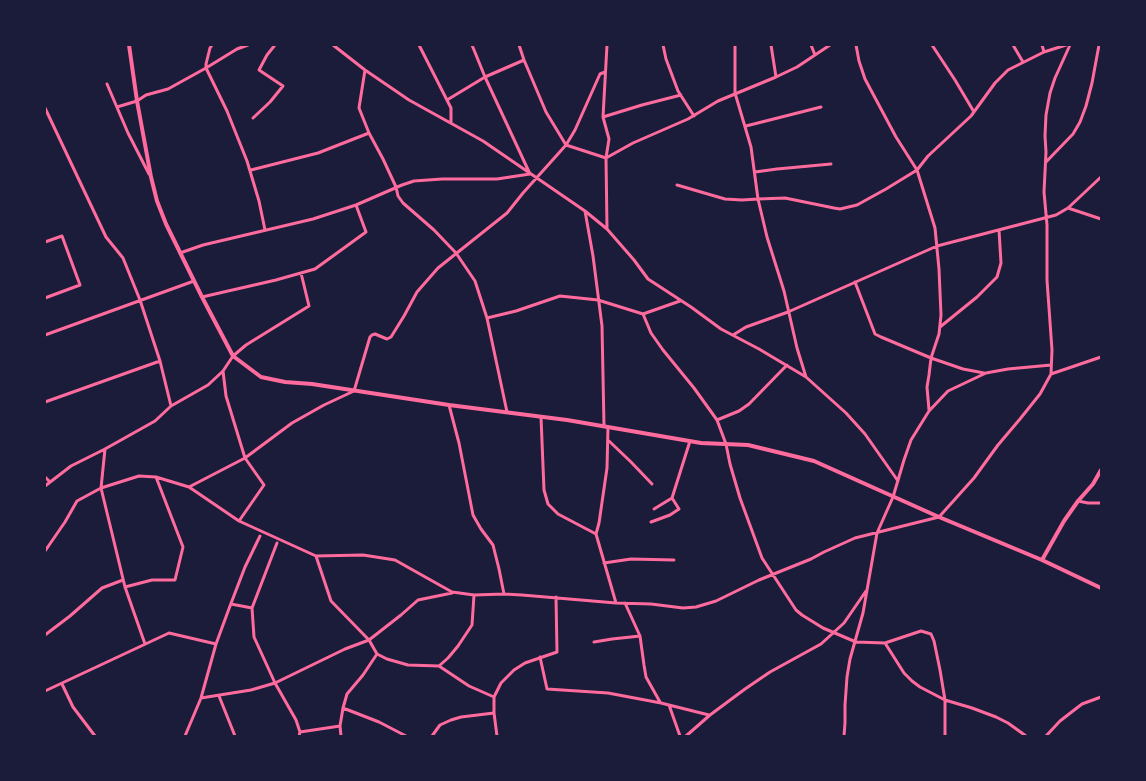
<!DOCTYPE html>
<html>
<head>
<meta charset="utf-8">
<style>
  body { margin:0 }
  #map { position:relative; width:1146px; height:781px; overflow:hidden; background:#1b1b3a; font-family:Montserrat,sans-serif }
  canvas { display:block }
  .frame { position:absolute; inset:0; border:46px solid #1b1b3a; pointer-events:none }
</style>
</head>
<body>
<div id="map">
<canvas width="1146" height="781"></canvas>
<div class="frame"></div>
</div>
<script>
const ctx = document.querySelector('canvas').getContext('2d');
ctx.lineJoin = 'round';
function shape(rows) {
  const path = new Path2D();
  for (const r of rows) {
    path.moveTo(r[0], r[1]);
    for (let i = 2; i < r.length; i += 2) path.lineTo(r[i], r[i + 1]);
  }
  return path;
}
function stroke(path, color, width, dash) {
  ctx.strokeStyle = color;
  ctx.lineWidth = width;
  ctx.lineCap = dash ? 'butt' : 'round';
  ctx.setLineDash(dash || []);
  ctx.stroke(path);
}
const minor = shape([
  [212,45,210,48,206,64,206,68,227,111,247,161,259,201,265,230],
  [333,45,365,70,409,100,483,141,585,211,607,229,634,260,648,279,691,307,721,329,759,349,806,377,846,413,865,434,898,481],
  [419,45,451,108,451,123],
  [519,45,524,60,546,112,566,145,606,158,633,143,688,119,718,101,776,77,797,67,830,45],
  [663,45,666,59,678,91,694,116],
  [735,45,735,93,751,147,758,199,767,237,784,291,797,348,806,377],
  [771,45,776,77],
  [811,45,815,55],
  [856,45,859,61,865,79,896,137,917,170,935,228,939,269,941,315,939,334,931,358,929,375,927,387,929,410],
  [932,45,955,80,974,112],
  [1013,45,1023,62],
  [1042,45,1044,52],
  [365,70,359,108,369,133,383,159,396,187,398,196,403,203,434,230,456,253,475,281,487,318,507,412],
  [107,84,128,133,149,174],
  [447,100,485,77,524,60],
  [117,107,137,101,146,95,168,89,206,68,237,49,248,45],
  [45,108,106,237,123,258,140,300,160,361,171,406],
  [603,117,642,105,681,95],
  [253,118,270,102,283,86,259,70,267,55,275,45],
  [746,126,821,107],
  [1046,162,1073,134,1080,122,1086,106,1092,83,1099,45],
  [251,170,318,153,369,133],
  [755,172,777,169,831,164],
  [677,185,725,199,742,200,758,199,785,198,834,208,840,209,857,205,886,189,917,170,928,156,971,116,995,83,1008,70,1044,52,1066,45],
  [1068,208,1101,219],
  [585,211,593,256,602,326,604,426],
  [607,228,606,158,609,139,603,117,607,45],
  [45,242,62,236,80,285,45,298],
  [180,253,203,245,313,219,356,205,402,185,414,181,442,179,497,179,530,174,485,77,472,45],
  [855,282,875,334,881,337,931,358,963,369,984,373],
  [202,297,276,280,315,269,366,232,356,205],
  [643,314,651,333,663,350,694,388,717,420,726,444,730,464,740,498,762,558,796,610,802,615,823,628,856,642,885,643,904,673,912,681,920,687,945,700,972,708,996,717,1008,723,1026,736],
  [487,318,516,311,560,296,598,300,643,314,680,301],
  [940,327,977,297,997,277,1001,263,999,230],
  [45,335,194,281],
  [733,335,746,327,788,312,937,246,1056,215,1068,208,1101,177],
  [223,371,226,396,245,458,264,485,239,521],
  [1051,374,1101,357],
  [45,402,160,361],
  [449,405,459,443,473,515,481,529,493,545,499,569,504,594],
  [541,417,544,490,548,504,558,514,596,534],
  [717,420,739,411,749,404,787,365],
  [608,427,607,468,599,523,596,534,616,603],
  [609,441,631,462,652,484],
  [105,449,101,488,125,587,145,644],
  [45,477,50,482],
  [45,486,71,466,105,449,155,421,171,406,208,385,223,371,233,356,246,345,309,306,301,273],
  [189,487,245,458,292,423,324,405,354,391,370,337,372,335,375,334,387,339,391,337,404,316,417,292,438,268,507,213,523,193,566,145,575,130,600,74,605,72],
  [1078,501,1088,503,1101,503],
  [654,509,672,498,690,441],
  [651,522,670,515,679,509,672,498],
  [277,543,252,608,254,637,275,683,296,720,300,732,299,736],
  [45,551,65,522,77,501,101,488,139,476,156,477,189,487,239,521,316,556,363,555,395,560,452,592,474,595,504,594,522,595,616,603,651,604,683,608,696,607,716,601,759,580,811,559,824,552,855,538,939,517,974,478,998,445,1020,419,1040,394,1051,374,1052,350,1047,280,1047,225,1044,192,1046,152,1045,136,1046,115,1050,93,1055,78,1070,45],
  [316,556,331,601,369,640,377,654,387,659,408,665,439,666,448,658,458,646,472,625,474,595],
  [604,563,631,559,674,560],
  [125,587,152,580,175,580,183,547,156,477],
  [625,603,640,636,644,665,646,677,660,702],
  [231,604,252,608],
  [45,635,70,616,102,588,123,580],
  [594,642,612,639,640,636],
  [885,643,921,631,931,634,934,641,940,670,945,700,945,736],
  [540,657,547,689,608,693,661,703,709,715],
  [439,666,469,686,494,697],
  [62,684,73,707,95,736],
  [45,691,169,633,216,644],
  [219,696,235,736],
  [201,698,251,690,275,683,345,649,369,640,401,615,418,600,452,593],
  [669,705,680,736],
  [343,708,379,722,406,736],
  [494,713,497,736],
  [300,732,340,726],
  [185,736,201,698,216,644,230,606,245,567,260,536],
  [341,736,340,726,343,708,347,694,363,675,377,654],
  [432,736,440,725,451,720,461,717,494,713,494,697,501,683,514,670,525,663,557,652,556,597],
  [686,736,710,715,745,689,770,672,821,644,844,623,866,591],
  [844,736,845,723,845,705,847,677,850,659,863,613,877,533,893,497,904,460,911,440,929,411,948,391,986,373,1008,369,1051,365],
  [1046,736,1060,721,1082,704,1101,697]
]);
const tertiary = shape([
  [129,45,137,101,151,177,157,201,166,224,202,297,233,356,261,377,285,382,312,384,449,405,567,420,701,443,748,445,814,461,939,517,1042,560,1101,588],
  [1042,560,1064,521,1078,501,1093,484,1101,470]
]);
stroke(minor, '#ff6b9d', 3);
stroke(tertiary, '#ff6b9d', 4);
</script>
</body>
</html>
